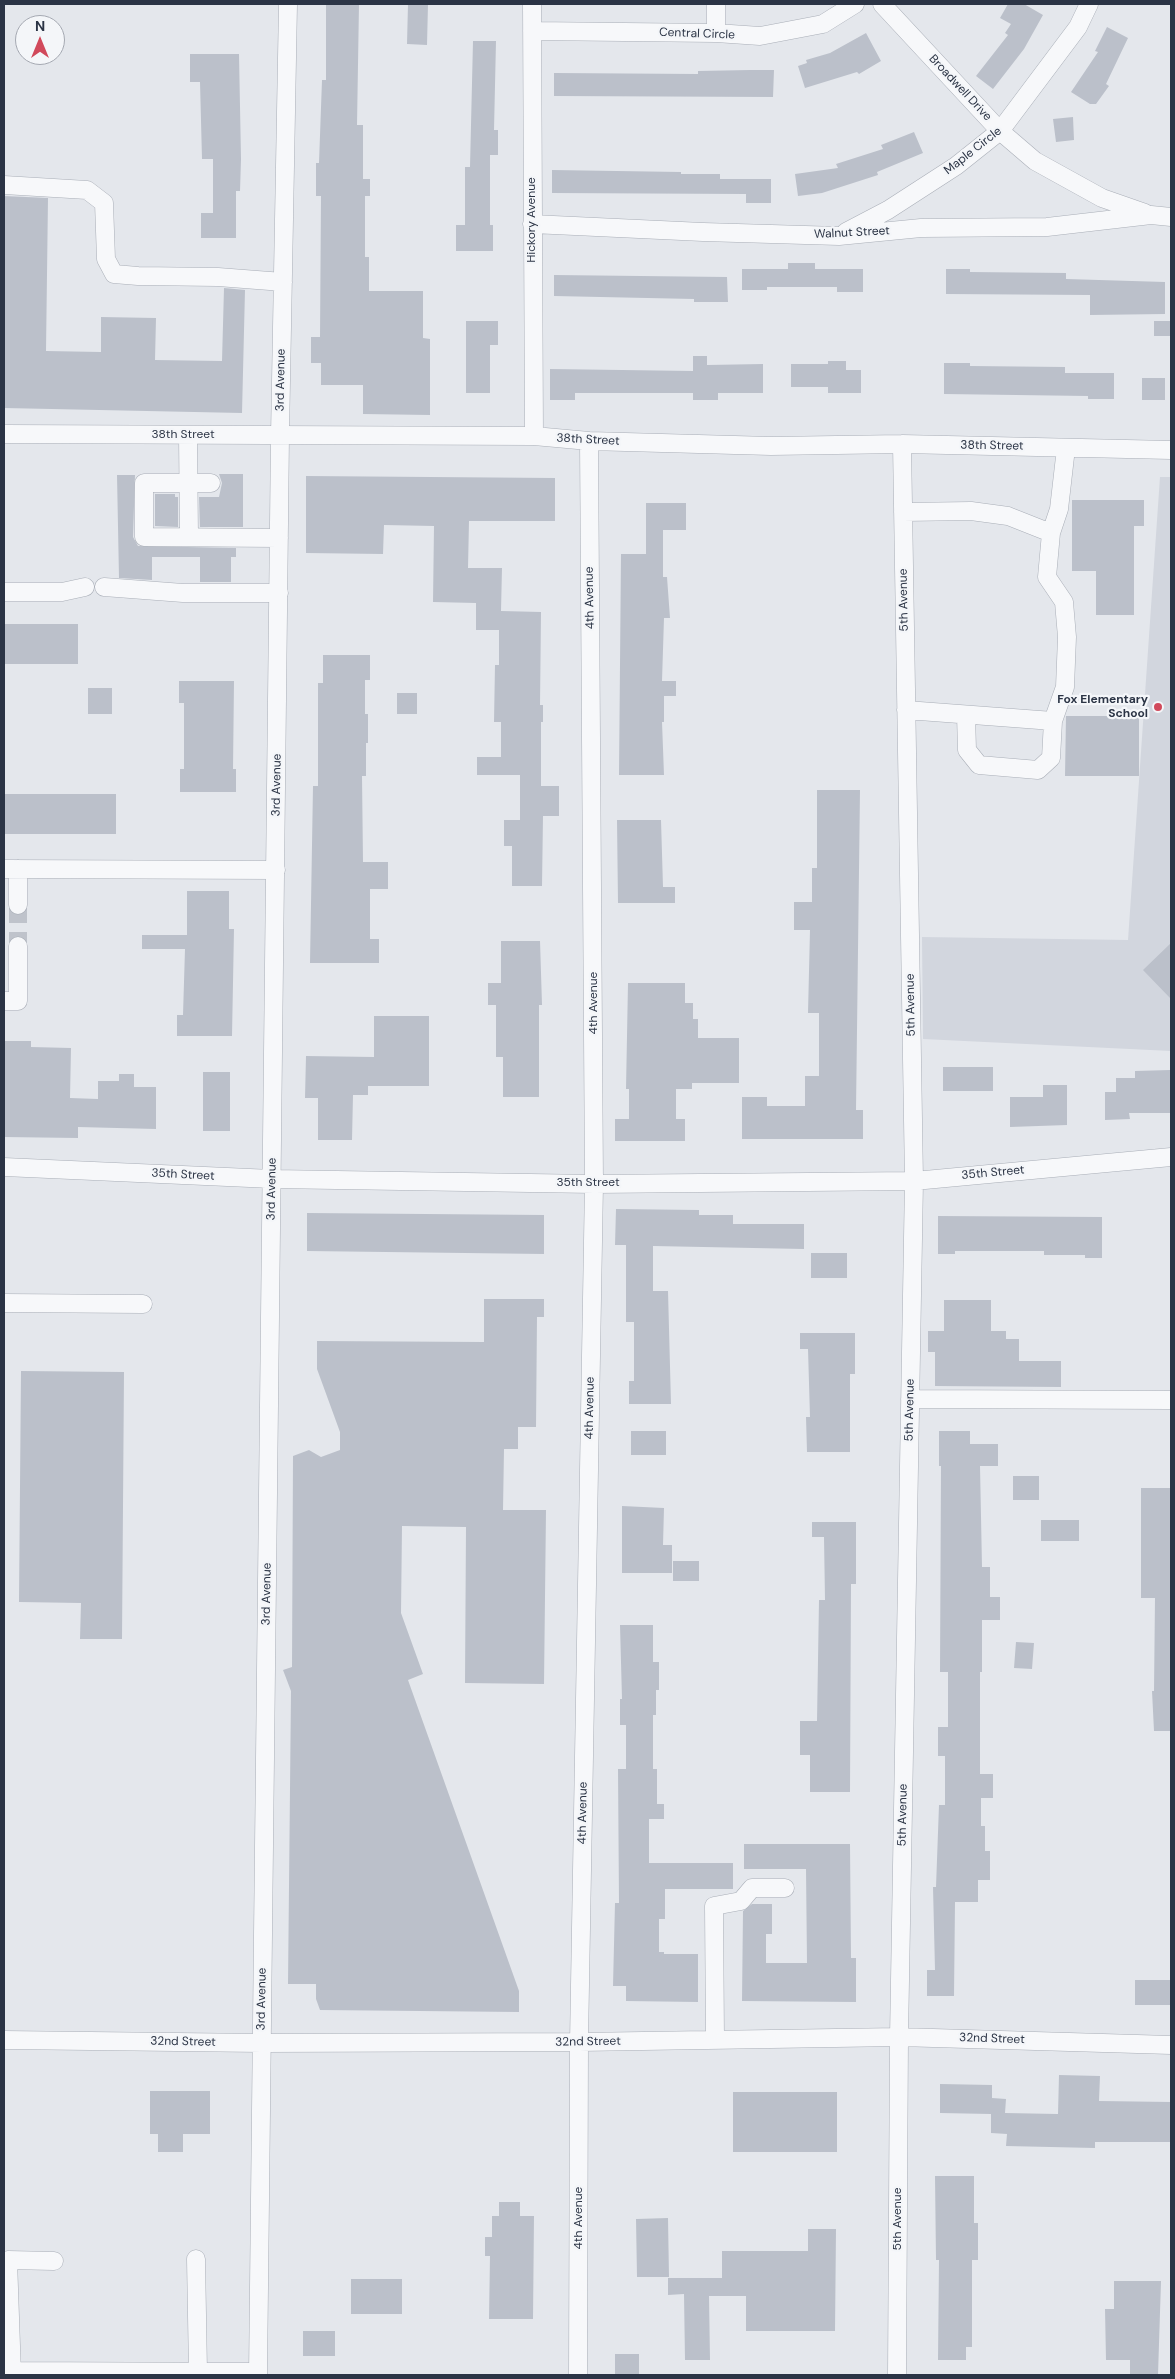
<!DOCTYPE html>
<html>
<head>
<meta charset="utf-8">
<style>
  body { margin:0 }
  #map { position:relative; width:1175px; height:2379px; overflow:hidden; background:#e4e7ec; font-family:"DM Sans",sans-serif }
  canvas { display:block }
  .frame { position:absolute; inset:0; border:5px solid #2b3445; pointer-events:none }
  .north { position:absolute; left:15px; top:15px; width:50px; height:50px; box-sizing:border-box; background:#f4f6f9; border:1px solid #a4a8b1; border-radius:50%; rotate:0deg; font-size:14px; font-weight:700; line-height:20px; text-align:center; color:#2b3445 }
  .north::after { content:''; display:block; margin:auto; width:18px; height:22px; background:#d1495b; clip-path:polygon(50% 0,100% 100%,50% 72%,0 100%) }
</style>
</head>
<body>
<div id="map">
<canvas width="1175" height="2379"></canvas>
<div class="frame"></div>
<div class="north">N</div>
</div>
<script>
const ctx = document.querySelector('canvas').getContext('2d');
ctx.lineJoin = 'round';
function fillPath(path, color) {
  ctx.fillStyle = color;
  ctx.fill(path, 'evenodd');
}
function shape(rows) {
  const path = new Path2D();
  for (const r of rows) {
    path.moveTo(r[0], r[1]);
    for (let i = 2; i < r.length; i += 2) path.lineTo(r[i], r[i + 1]);
  }
  return path;
}
function stroke(path, color, width, dash) {
  ctx.strokeStyle = color;
  ctx.lineWidth = width;
  ctx.lineCap = dash ? 'butt' : 'round';
  ctx.setLineDash(dash || []);
  ctx.stroke(path);
}
function drawText(font, color, halo, rows, align = 'center') {
  ctx.font = font + ' "DM Sans",sans-serif';
  ctx.lineWidth = 4.5;
  ctx.setLineDash([]);
  ctx.textBaseline = 'middle';
  ctx.strokeStyle = halo;
  ctx.fillStyle = color;
  for (const [text, x, y, turn = 0] of rows) {
    ctx.save();
    ctx.translate(x, y);
    ctx.rotate((+turn || 0) * Math.PI / 180);
    ctx.textAlign = isNaN(turn) ? turn : align;
    if (halo) ctx.strokeText(text, 0, 0);
    ctx.fillText(text, 0, 0);
    ctx.restore();
  }
}
const built = shape([
  [1160,477,1171,477,1171,1051,923,1039,922,937,1128,940]
]);
const building = shape([
  [326,4,359,4,357,125,363,125,363,179,370,179,370,196,365,196,365,257,369,257,369,291,423,291,423,338,430,339,430,415,363,414,363,385,321,385,321,363,311,363,311,337,320,337,321,196,316,196,316,163,319,163,322,80,326,80],
  [408,4,428,4,427,45,407,44],
  [1008,4,1024,4,1043,15,1024,49,993,89,976,76,1008,35,1005,33,1011,24,1000,18],
  [1107,27,1128,38,1106,84,1109,86,1096,104,1090,104,1071,92,1098,52,1095,51],
  [866,33,881,61,859,74,857,72,805,88,798,66,807,63,806,60,830,53],
  [473,41,496,41,494,130,498,130,498,155,490,155,490,225,493,225,493,251,456,251,456,225,465,225,465,167,470,167],
  [190,54,239,54,241,159,240,191,236,191,236,238,201,238,201,213,213,213,213,159,202,159,200,82,190,82],
  [750,70,774,70,773,97,554,96,554,73,698,74,698,71],
  [1073,117,1074,140,1056,142,1053,119],
  [914,132,923,153,877,172,878,175,822,193,798,196,795,174,838,168,836,164,883,149,881,145],
  [552,170,681,172,681,174,720,174,720,179,771,179,771,203,746,203,746,194,552,193],
  [4,196,48,198,46,351,101,352,101,317,156,318,155,360,222,361,224,288,245,290,242,413,4,408],
  [788,263,815,263,815,269,863,269,863,292,837,292,837,287,767,287,767,290,742,290,742,269,788,269],
  [946,269,970,269,970,272,1066,273,1066,279,1165,282,1165,314,1090,315,1090,295,946,294],
  [554,275,727,277,728,302,694,302,694,299,554,296],
  [466,321,498,321,498,345,490,345,490,393,466,393],
  [1154,321,1171,321,1171,336,1154,336],
  [693,356,707,356,707,365,763,364,763,393,718,393,718,400,693,400,693,393,575,393,575,400,550,400,550,369,693,371],
  [828,361,846,361,846,370,861,370,861,393,828,393,828,387,791,387,791,364,828,364],
  [944,363,970,363,970,366,1065,367,1065,373,1114,373,1114,399,1088,399,1088,396,944,394],
  [1142,378,1165,378,1165,400,1142,400],
  [219,474,243,474,243,527,200,527,199,497,219,497,222,483],
  [117,475,135,475,133,537,138,546,236,548,236,557,231,557,231,582,200,582,200,557,152,557,152,580,119,578],
  [306,476,555,478,555,521,469,521,468,568,502,568,501,611,541,612,540,705,543,705,543,722,541,722,541,786,559,786,559,816,543,816,542,886,512,886,512,846,504,846,504,820,520,820,520,775,477,775,477,757,501,757,501,722,494,722,495,665,499,665,499,630,476,630,476,603,433,602,434,526,384,525,383,554,306,553],
  [155,494,175,494,175,497,178,497,178,527,155,526],
  [1072,500,1144,500,1144,526,1134,526,1134,615,1096,615,1096,571,1072,571],
  [646,503,686,503,686,530,663,530,663,577,667,577,670,618,664,618,662,681,676,681,676,696,664,696,664,722,662,722,664,775,619,775,621,554,646,554],
  [4,624,78,624,78,664,4,664],
  [323,655,370,655,370,680,365,680,365,714,368,714,368,743,366,743,366,776,362,776,363,862,388,862,388,889,370,889,370,939,379,939,379,963,310,963,313,786,318,786,318,683,323,683],
  [179,681,234,681,233,769,236,769,236,792,180,792,180,769,184,769,184,703,179,703],
  [88,688,112,688,112,714,88,714],
  [397,693,417,693,417,714,397,714],
  [1066,716,1139,716,1139,776,1065,776],
  [817,790,860,790,856,1110,863,1110,863,1139,742,1139,742,1097,767,1097,767,1106,805,1106,805,1076,819,1076,819,1013,808,1013,810,930,794,930,794,902,812,902,812,868,817,868],
  [4,794,116,794,116,834,4,834],
  [617,820,661,820,663,887,675,887,675,903,618,903],
  [187,891,229,891,229,929,234,929,232,1036,177,1036,177,1015,183,1015,185,949,142,949,142,935,187,935],
  [501,941,540,941,542,1005,539,1005,539,1097,503,1097,503,1057,496,1057,496,1005,488,1005,488,983,501,983],
  [1171,943,1171,999,1143,970],
  [628,983,685,983,685,1003,693,1003,693,1019,698,1019,698,1038,739,1038,739,1083,692,1083,692,1089,676,1089,676,1119,685,1119,685,1141,615,1141,615,1119,629,1119,629,1089,626,1089],
  [374,1016,429,1016,429,1086,368,1086,368,1095,353,1095,352,1140,318,1140,318,1098,305,1098,306,1056,374,1057],
  [4,1041,31,1041,31,1047,71,1048,70,1098,98,1099,98,1081,119,1081,119,1074,134,1074,134,1087,156,1087,156,1129,78,1127,78,1138,4,1137],
  [943,1067,993,1067,993,1091,943,1091],
  [1170,1070,1170,1113,1129,1113,1130,1119,1105,1120,1105,1092,1116,1092,1116,1078,1135,1078,1135,1071],
  [203,1072,230,1072,230,1131,203,1131],
  [1043,1085,1067,1085,1067,1125,1010,1127,1010,1097,1043,1097],
  [616,1209,699,1210,699,1215,733,1215,733,1224,804,1224,804,1249,653,1246,653,1291,668,1291,671,1404,629,1404,629,1381,634,1381,634,1322,626,1322,626,1245,615,1245],
  [307,1213,544,1215,544,1254,307,1251],
  [938,1216,1102,1217,1102,1258,1085,1258,1085,1255,1044,1255,1044,1251,955,1251,955,1254,938,1254],
  [811,1253,847,1253,847,1278,811,1278],
  [484,1299,544,1299,544,1317,537,1317,536,1427,518,1427,518,1449,504,1449,503,1510,546,1510,544,1684,465,1683,466,1527,402,1526,401,1613,423,1674,408,1680,519,1991,519,2012,320,2010,316,1999,316,1984,288,1984,291,1691,283,1670,292,1667,293,1456,309,1450,321,1457,340,1450,340,1432,317,1369,317,1341,484,1342],
  [944,1300,991,1300,991,1331,1006,1331,1006,1339,1019,1339,1019,1361,1061,1361,1061,1387,935,1386,935,1352,928,1352,928,1331,944,1331],
  [800,1333,855,1333,855,1374,850,1374,850,1452,807,1452,806,1417,810,1417,808,1349,800,1349],
  [21,1371,124,1372,122,1639,80,1639,81,1603,19,1602],
  [631,1431,666,1431,666,1455,631,1455],
  [939,1431,970,1431,970,1444,998,1444,998,1466,980,1466,982,1567,990,1567,990,1597,1000,1597,1000,1620,982,1620,982,1672,980,1672,980,1774,993,1774,993,1798,981,1798,981,1826,985,1826,985,1851,990,1851,990,1880,978,1880,978,1902,955,1902,954,1996,927,1996,927,1970,935,1970,933,1887,936,1887,939,1805,945,1805,945,1756,938,1756,938,1727,948,1727,948,1672,940,1672,941,1466,939,1466],
  [1013,1476,1039,1476,1039,1500,1013,1500],
  [1141,1488,1171,1488,1171,1731,1154,1731,1152,1691,1154,1691,1155,1598,1141,1598],
  [622,1506,664,1508,663,1545,672,1545,672,1573,622,1573],
  [1041,1520,1079,1520,1079,1541,1041,1541],
  [812,1522,856,1522,856,1584,851,1584,850,1792,810,1792,810,1755,800,1755,800,1721,817,1721,819,1600,825,1600,824,1537,812,1537],
  [673,1561,699,1561,699,1581,673,1581],
  [620,1625,653,1625,653,1662,659,1662,659,1690,656,1690,656,1715,653,1715,653,1769,657,1769,657,1804,664,1804,664,1819,649,1819,649,1863,733,1863,733,1889,665,1889,665,1919,659,1919,659,1952,664,1952,664,1954,698,1954,698,2002,626,2001,626,1986,613,1986,615,1903,619,1903,618,1769,626,1769,626,1725,620,1725,620,1699,622,1699],
  [1016,1642,1034,1643,1032,1669,1014,1668],
  [744,1844,850,1844,851,1958,856,1958,856,2002,742,2001,743,1911,752,1904,772,1904,772,1934,766,1934,766,1963,807,1963,806,1869,744,1869],
  [1135,1980,1171,1980,1171,2005,1135,2005],
  [1059,2075,1100,2076,1099,2101,1171,2102,1171,2142,1095,2142,1095,2148,1006,2146,1007,2134,991,2133,991,2114,940,2113,940,2084,992,2085,992,2098,1006,2099,1005,2113,1058,2114],
  [150,2091,210,2091,210,2134,183,2134,183,2152,158,2152,158,2134,150,2134],
  [733,2092,837,2092,837,2152,733,2152],
  [935,2176,974,2176,974,2223,978,2223,978,2260,972,2260,972,2347,966,2347,966,2360,938,2360,939,2260,936,2260],
  [499,2202,520,2202,520,2216,534,2216,533,2319,489,2319,490,2256,485,2256,485,2237,492,2237,492,2216,499,2216],
  [668,2218,669,2277,637,2277,636,2219],
  [808,2229,836,2229,835,2331,746,2331,746,2296,709,2296,710,2360,685,2360,684,2294,668,2295,668,2278,722,2278,722,2251,808,2251],
  [351,2279,402,2279,402,2314,351,2314],
  [1114,2281,1161,2281,1158,2375,1130,2375,1130,2360,1106,2360,1105,2309,1114,2309],
  [303,2331,335,2331,335,2356,303,2356],
  [615,2354,639,2354,639,2375,615,2375]
]);
const minorTunnel = shape([
  [18,905,18,946]
]);
const minor = shape([
  [532,4,534,436],
  [716,4,716,33],
  [882,4,1000,131,1035,161,1102,198,1145,213],
  [532,31,716,33,760,36,823,24,855,4],
  [4,185,87,190,104,203,106,259,114,274,138,276,218,277,283,282],
  [532,224,703,232,839,236,921,228,1047,227,1151,215,1171,217],
  [846,232,888,210,956,166,1000,131,1078,27,1089,4],
  [4,434,534,436,589,441,771,446,902,444,1171,450],
  [188,435,189,537],
  [211,483,144,483,144,537,279,538],
  [903,512,971,511,1008,516,1051,533],
  [104,587,183,593,279,593],
  [4,592,62,592,85,587],
  [906,710,1053,721,1065,687,1067,637,1064,602,1047,577,1051,533,1059,509,1066,448],
  [966,715,967,750,979,765,1038,770,1051,758,1053,721],
  [4,869,276,870],
  [18,869,18,905],
  [4,1001,18,1001,18,946],
  [4,1167,272,1179,594,1184,914,1181,1171,1157],
  [4,1303,143,1304],
  [910,1399,1171,1400],
  [4,2040,262,2043,579,2042,899,2037,1171,2045],
  [715,2040,714,1906,741,1901,752,1888,785,1888],
  [196,2259,198,2372],
  [4,2371,258,2372],
  [12,2375,8,2260,54,2261],
  [258,2375,280,435,288,4],
  [578,2375,579,2042,594,1184,589,441],
  [897,2375,899,2037,914,1181,902,444]
]);
const markers = [
  [1158,707,5,"#d1495b"]
];
const streetNames = [
  ["Central Circle",697,34,2],
  ["Broadwell Drive",960,88,47],
  ["Maple Circle",973,151,-38],
  ["Hickory Avenue",532,220,-90],
  ["Walnut Street",852,233,-3],
  ["3rd Avenue",281,380,-89],
  ["38th Street",183,435],
  ["38th Street",588,440,3],
  ["38th Street",992,446,1],
  ["4th Avenue",590,598,-91],
  ["5th Avenue",904,600,-91],
  ["3rd Avenue",277,785,-89],
  ["4th Avenue",594,1003,-90],
  ["5th Avenue",911,1005,-91],
  ["35th Street",993,1173,-5],
  ["35th Street",183,1175,3],
  ["35th Street",588,1183],
  ["3rd Avenue",272,1189,-89],
  ["4th Avenue",590,1408,-89],
  ["5th Avenue",910,1410,-89],
  ["3rd Avenue",267,1594,-89],
  ["4th Avenue",583,1813,-89],
  ["5th Avenue",903,1815,-89],
  ["3rd Avenue",262,1999,-89],
  ["32nd Street",992,2039,2],
  ["32nd Street",183,2042,1],
  ["32nd Street",588,2042,-1],
  ["4th Avenue",579,2218,-90],
  ["5th Avenue",898,2219,-90]
];
const poiNames = [
  ["Fox Elementary",1148,700],
  ["School",1148,714]
];
fillPath(built, '#d2d6de');
fillPath(building, '#bbc0ca');
stroke(minorTunnel, '#bfc3cb', 18, [18, 9]);
stroke(minor, '#a9aeb7', 19);
stroke(minor, '#f7f8fa', 18);
for (const [x, y, r, color] of markers) {
  const dot = new Path2D();
  dot.arc(x, y, r, 0, 2 * Math.PI);
  ctx.fillStyle = color;
  ctx.fill(dot);
  stroke(dot, '#f4f6f9', 2);
}
drawText('12px', '#2b3445', '#f4f6f9', streetNames);
drawText('bold 12px', '#2b3445', '#f4f6f9', poiNames, 'right');
</script>
</body>
</html>
